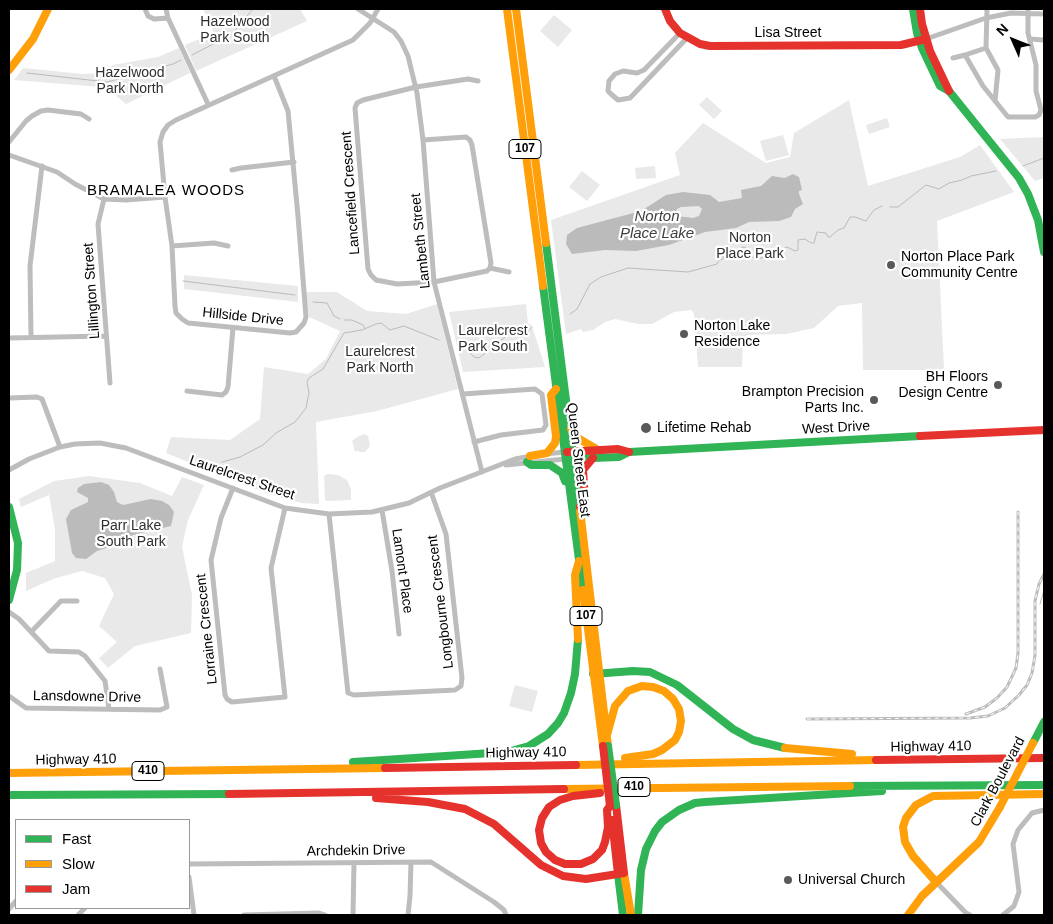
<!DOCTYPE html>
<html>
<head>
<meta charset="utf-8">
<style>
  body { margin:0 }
  #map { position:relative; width:1053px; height:924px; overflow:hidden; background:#fff; font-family:Arial,sans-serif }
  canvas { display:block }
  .frame { position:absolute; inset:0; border:10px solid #000; pointer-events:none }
  .legend { position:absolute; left:15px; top:819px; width:175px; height:90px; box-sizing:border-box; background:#fff; border:1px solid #999; margin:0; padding:6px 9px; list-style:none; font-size:15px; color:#000 }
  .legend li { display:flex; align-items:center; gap:10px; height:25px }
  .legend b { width:25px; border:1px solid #999 }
  .north { position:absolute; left:988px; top:15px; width:50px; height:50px; -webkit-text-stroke:4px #fff; paint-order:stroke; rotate:314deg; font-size:14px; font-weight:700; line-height:20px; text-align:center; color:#000 }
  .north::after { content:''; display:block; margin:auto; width:18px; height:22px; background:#000; clip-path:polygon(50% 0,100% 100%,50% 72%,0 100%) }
</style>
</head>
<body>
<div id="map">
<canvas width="1053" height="924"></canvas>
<div class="frame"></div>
<ul class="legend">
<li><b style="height:6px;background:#30b455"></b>Fast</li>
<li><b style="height:6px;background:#ff9f0a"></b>Slow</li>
<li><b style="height:6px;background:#e5322d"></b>Jam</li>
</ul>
<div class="north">N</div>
</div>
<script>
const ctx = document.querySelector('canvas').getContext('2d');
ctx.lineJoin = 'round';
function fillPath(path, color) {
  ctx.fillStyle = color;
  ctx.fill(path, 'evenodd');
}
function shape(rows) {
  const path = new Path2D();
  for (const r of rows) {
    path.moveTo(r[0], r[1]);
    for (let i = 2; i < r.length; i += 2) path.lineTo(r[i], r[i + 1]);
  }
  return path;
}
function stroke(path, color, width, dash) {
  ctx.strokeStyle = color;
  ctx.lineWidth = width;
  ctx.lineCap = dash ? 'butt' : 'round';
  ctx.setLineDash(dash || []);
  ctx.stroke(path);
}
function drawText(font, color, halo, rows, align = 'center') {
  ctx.font = font + ' Arial,sans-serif';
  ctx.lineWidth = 4.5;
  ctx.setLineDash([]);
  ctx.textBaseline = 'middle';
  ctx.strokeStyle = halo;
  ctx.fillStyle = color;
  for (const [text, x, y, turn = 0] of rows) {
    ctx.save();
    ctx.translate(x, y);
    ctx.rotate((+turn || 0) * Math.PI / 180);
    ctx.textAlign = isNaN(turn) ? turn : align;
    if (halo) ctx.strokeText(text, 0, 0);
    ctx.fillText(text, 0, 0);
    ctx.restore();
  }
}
const green = shape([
  [203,9,300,9,307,21,196,71,185,45,214,33],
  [554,15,572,30,558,47,540,31],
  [179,48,190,73,126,104,113,93,101,87,14,80,23,68,83,74,102,73,113,65,158,57],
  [707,97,722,111,714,119,699,105],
  [849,100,868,186,960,157,980,145,1014,192,937,221,944,370,863,370,862,303,838,306,814,328,786,334,748,335,743,337,742,367,698,367,694,313,691,310,674,312,652,324,638,324,615,319,605,322,593,330,583,332,581,329,566,334,551,220,680,175,675,153,703,123,766,163,790,157,794,133],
  [887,118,890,127,869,134,866,125],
  [783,135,789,155,766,161,760,141],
  [1044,137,1044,178,1035,181,1000,139],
  [655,166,656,178,636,179,635,168],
  [582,171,600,185,587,201,569,187],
  [184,275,298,286,298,302,184,289],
  [306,292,337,292,367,311,406,314,437,304,458,389,377,411,316,422,319,504,301,503,269,494,214,473,213,468,203,468,166,453,171,437,230,440,260,419,264,367,308,374,326,359,340,331,309,317],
  [526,304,528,323,532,326,545,367,463,372,449,312],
  [364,434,368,436,370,446,365,452,359,452,358,450,355,452,352,441,357,437],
  [328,474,338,475,347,480,351,489,351,500,327,501,325,500,324,476],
  [89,476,140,483,172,496,182,477,204,485,188,520,182,547,192,595,191,633,135,646,108,668,99,658,117,642,99,626,114,594,105,578,82,571,53,579,26,591,26,573,55,561,55,529,49,495,21,507,19,499,54,481],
  [515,685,538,691,532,712,509,706]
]);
const water = shape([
  [793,174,799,177,802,190,799,191,799,194,803,204,795,209,791,217,779,221,749,222,736,228,705,232,669,245,636,251,605,250,572,254,566,244,567,235,577,228,641,211,666,195,683,192,710,195,719,202,742,198,741,190,761,186,772,176,785,178],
  [699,206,702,209,699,216,693,218,677,216,677,209,681,207],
  [101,482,109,485,114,492,117,502,123,505,151,499,162,501,169,505,174,512,171,526,133,535,121,543,97,551,86,559,76,558,72,553,66,519,71,510,88,502,88,498,77,492,78,488,84,484]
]);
const stream = shape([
  [192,55,231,35,253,9],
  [27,73,107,82,173,64,181,60],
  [1023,166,1044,158],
  [890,207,898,207,926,185,939,189,949,183,962,180,971,176,996,171],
  [183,281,295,295],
  [313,302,327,303,334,316,340,319],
  [570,314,577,309,590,284,601,277,628,268,688,272,717,264,719,260,723,259,723,253,726,251,734,255,738,254,742,247,746,248,752,257,760,258,769,257,774,253,787,247,795,251,798,250,798,240,805,239,811,243,814,243,817,232,826,233,828,237,830,237,838,230,844,228,850,217,855,217,866,221,874,210,882,206],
  [344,320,352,320,363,325,365,328],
  [465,348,474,357,479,358,505,337,513,333,526,333,532,327],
  [222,462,240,457,263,445,276,433,295,422,306,408,309,393,307,382,309,378,323,369,344,333,362,330,376,324,381,323,390,330,404,326,439,340],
  [1040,604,1044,590]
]);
const street = shape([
  [145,9,148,16,154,19,168,18],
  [166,9,168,18,208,104],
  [358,9,394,32,401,41,408,56,417,93,423,140,434,282,482,472],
  [987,9,986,48,965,55,983,86,1008,117,1035,117,1039,115,1041,110,1036,91,1036,65,1028,33,1028,9],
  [680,33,644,70,637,73,623,71,615,74,609,81,608,91,611,94,618,100,630,98,687,38],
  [926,39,986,18,1011,13,1044,14],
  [1030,39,1044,40],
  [986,48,998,70,995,101],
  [953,58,965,55],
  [274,76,288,111,298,216,306,317,304,323,296,332,290,333,188,323,182,319,176,313,175,306,172,246,165,197,160,142,163,132,168,125,176,120,353,40,370,23,378,9],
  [423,140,466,137,470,140,472,145,491,263,490,268,487,271,434,282,397,284,376,280,371,275,368,269,355,108,357,103,363,100,416,87,468,79,478,81],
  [9,142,26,121,32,116,41,111,48,110,81,114,89,119],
  [9,155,57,172,75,184,104,199,126,200,165,197],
  [232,170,241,168,294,162],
  [104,199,98,224,110,383],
  [172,246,214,243,228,246],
  [490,268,509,272],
  [31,337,30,266,42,166],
  [9,338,106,336],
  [187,391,222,395,226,392,228,387,233,328],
  [463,394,535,389,542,394,546,425,543,430,501,435,474,442],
  [9,398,37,397,42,399,60,447],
  [545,454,565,452],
  [506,465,565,459],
  [9,470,29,459,60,447,75,444,100,443,126,448,285,508,329,514,372,512,409,503,440,488,515,459,532,456],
  [233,488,221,518,211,560,225,695,227,699,232,702,285,697,271,568,285,508],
  [382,510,392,571,399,634],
  [329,514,348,693,354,695,455,690,461,686,462,678,446,534,431,492],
  [9,612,19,619,49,651,79,652,85,656,105,681,109,709],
  [31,632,61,601,77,601],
  [9,696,26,708,160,710,167,707,160,669],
  [189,864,431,862,494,902,504,910,506,915],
  [189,877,194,915],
  [936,882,966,913,970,915],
  [9,909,16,901],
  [78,915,85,908],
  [244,915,319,913,325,915],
  [353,915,354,863],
  [408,915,410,896,411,862],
  [1003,915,1014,906,1019,892,1013,844,1018,830,1032,813,1044,810]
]);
const fast = shape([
  [913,9,917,33,922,48,940,86,949,91,1019,178,1028,194,1038,220,1044,252],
  [546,243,580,510],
  [543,286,583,590],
  [567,459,619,457,629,452,920,436],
  [527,462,531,465,550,465,562,473,565,481],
  [9,507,18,543,17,570,9,600],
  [593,674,633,671,650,672,677,685,733,729,753,740,785,748],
  [1033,743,1044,722],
  [353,762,507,752,529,746,548,734,558,723,564,713,571,693,575,674,578,639],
  [850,786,1044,785],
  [9,795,229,794],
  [618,874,623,915],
  [638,915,641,870,646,849,655,831,662,822,679,810,695,803,705,802,882,791]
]);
const slow = shape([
  [507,9,543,286],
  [516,9,546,243],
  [9,70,33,39,48,9],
  [571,429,576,437,598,450],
  [530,456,547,453,555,443,556,436,551,395,556,389],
  [580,510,608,746],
  [583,590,603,746],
  [578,639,575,575,579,561],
  [607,735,615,706,628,691,642,686,653,687,664,691,673,699,679,709,681,721,679,732,675,740,662,750,653,754,625,758],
  [785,748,852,754],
  [576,765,876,760],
  [9,773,385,768],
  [564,789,850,786],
  [624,873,631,915],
  [936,882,913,856,905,842,903,827,906,818,916,805,933,796,1044,794],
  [908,915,922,896,979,842,1000,807]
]);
const jam = shape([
  [665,9,670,21,680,33,700,44,710,46,901,45,926,39],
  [920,9,922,24,930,51,949,91],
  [920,436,1044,430],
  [567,452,618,449,629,452],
  [580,507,585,500,583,470,593,458],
  [876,760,1044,758],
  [385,768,576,765],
  [600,793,573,796,560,800,549,807,542,818,539,830,541,843,546,852,555,860,565,864,581,864,593,859,602,850,605,842,608,827,607,810,610,806],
  [229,794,564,789],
  [376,798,428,802,465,809,494,824,541,865,563,876,586,879,624,873],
  [616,805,624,873],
  [612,820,618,874]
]);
const rail = shape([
  [966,714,985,707,997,698,1007,687,1016,668,1018,653,1018,512],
  [807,719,970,718,988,716,1005,708,1019,695,1027,685,1032,673,1035,655,1035,601,1039,584,1044,574]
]);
const fastBridge = shape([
  [608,746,616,805]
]);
const slowBridge = shape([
  [1000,807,1033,743]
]);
const jamBridge = shape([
  [603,746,610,806]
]);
const markers = [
  [891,265,5,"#595959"],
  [684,334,5,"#595959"],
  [998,385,5,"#595959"],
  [874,400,5,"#595959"],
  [646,428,6,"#595959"],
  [788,880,5,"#595959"]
];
const shields = [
  [525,149,32],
  [586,616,32],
  [148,771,32],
  [634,787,32]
];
const shieldNames = [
  ["107",525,149],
  ["107",586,616],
  ["410",148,771],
  ["410",634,787]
];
const parkNames = [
  ["Hazelwood",235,22],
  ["Park South",235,38],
  ["Hazelwood",130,73],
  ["Park North",130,89],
  ["Norton",750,238],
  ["Place Park",750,254],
  ["Laurelcrest",493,331],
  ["Park South",493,347],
  ["Laurelcrest",380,352],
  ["Park North",380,368],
  ["Parr Lake",131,526],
  ["South Park",131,542]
];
const streetNames = [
  ["Lisa Street",788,33],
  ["Lancefield Crescent",351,193,-94],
  ["Lambeth Street",421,241,-96],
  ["Lillington Street",92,291,-94],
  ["Hillside Drive",243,317,6],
  ["West Drive",836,428,-3],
  ["Queen Street East",578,460,83],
  ["Laurelcrest Street",242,478,19],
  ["Lamont Place",402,571,82],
  ["Longbourne Crescent",441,602,-97],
  ["Lorraine Crescent",207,629,-96],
  ["Lansdowne Drive",87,697,1],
  ["Highway 410",931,747,-1],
  ["Highway 410",526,753,-1],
  ["Highway 410",76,760,-1],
  ["Clark Boulevard",998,782,-62],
  ["Archdekin Drive",356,851,-1]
];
const poiNames = [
  ["Norton Place Park",901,257],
  ["Community Centre",901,273],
  ["Norton Lake",694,326],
  ["Residence",694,342],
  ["BH Floors",988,377,"right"],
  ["Design Centre",988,393,"right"],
  ["Brampton Precision",864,392,"right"],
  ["Parts Inc.",864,408,"right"],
  ["Lifetime Rehab",657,428],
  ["Universal Church",798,880]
];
const neighbourhoodNames = [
  ["BRAMALEA WOODS",166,191]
];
const waterNames = [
  ["Norton",657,217],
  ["Place Lake",657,234]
];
fillPath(green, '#e9e9e9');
fillPath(water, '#bbb');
stroke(stream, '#bbb', 1);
stroke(street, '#bdbdbd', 5);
stroke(fast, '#30b455', 8);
stroke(slow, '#ff9f0a', 8);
stroke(jam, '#e5322d', 8);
stroke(rail, '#bdbdbd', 3);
stroke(rail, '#fff', 1, [4]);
stroke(fastBridge, '#30b455', 8);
stroke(slowBridge, '#ff9f0a', 8);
stroke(jamBridge, '#e5322d', 8);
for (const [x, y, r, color] of markers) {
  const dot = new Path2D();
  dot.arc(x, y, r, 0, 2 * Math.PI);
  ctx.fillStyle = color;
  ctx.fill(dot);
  stroke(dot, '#fff', 2);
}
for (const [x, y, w] of shields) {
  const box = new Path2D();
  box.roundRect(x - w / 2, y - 9.5, w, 19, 4);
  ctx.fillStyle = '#fff';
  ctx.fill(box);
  stroke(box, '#000', 1);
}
drawText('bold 12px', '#000', null, shieldNames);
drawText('14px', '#2e2e2e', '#fff', parkNames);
drawText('14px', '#000', '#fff', streetNames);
drawText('14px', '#000', '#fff', poiNames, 'left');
ctx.letterSpacing = '1px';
drawText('15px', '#000', '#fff', neighbourhoodNames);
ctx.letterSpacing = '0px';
drawText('italic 15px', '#3f3f3f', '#fff', waterNames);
</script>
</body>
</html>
